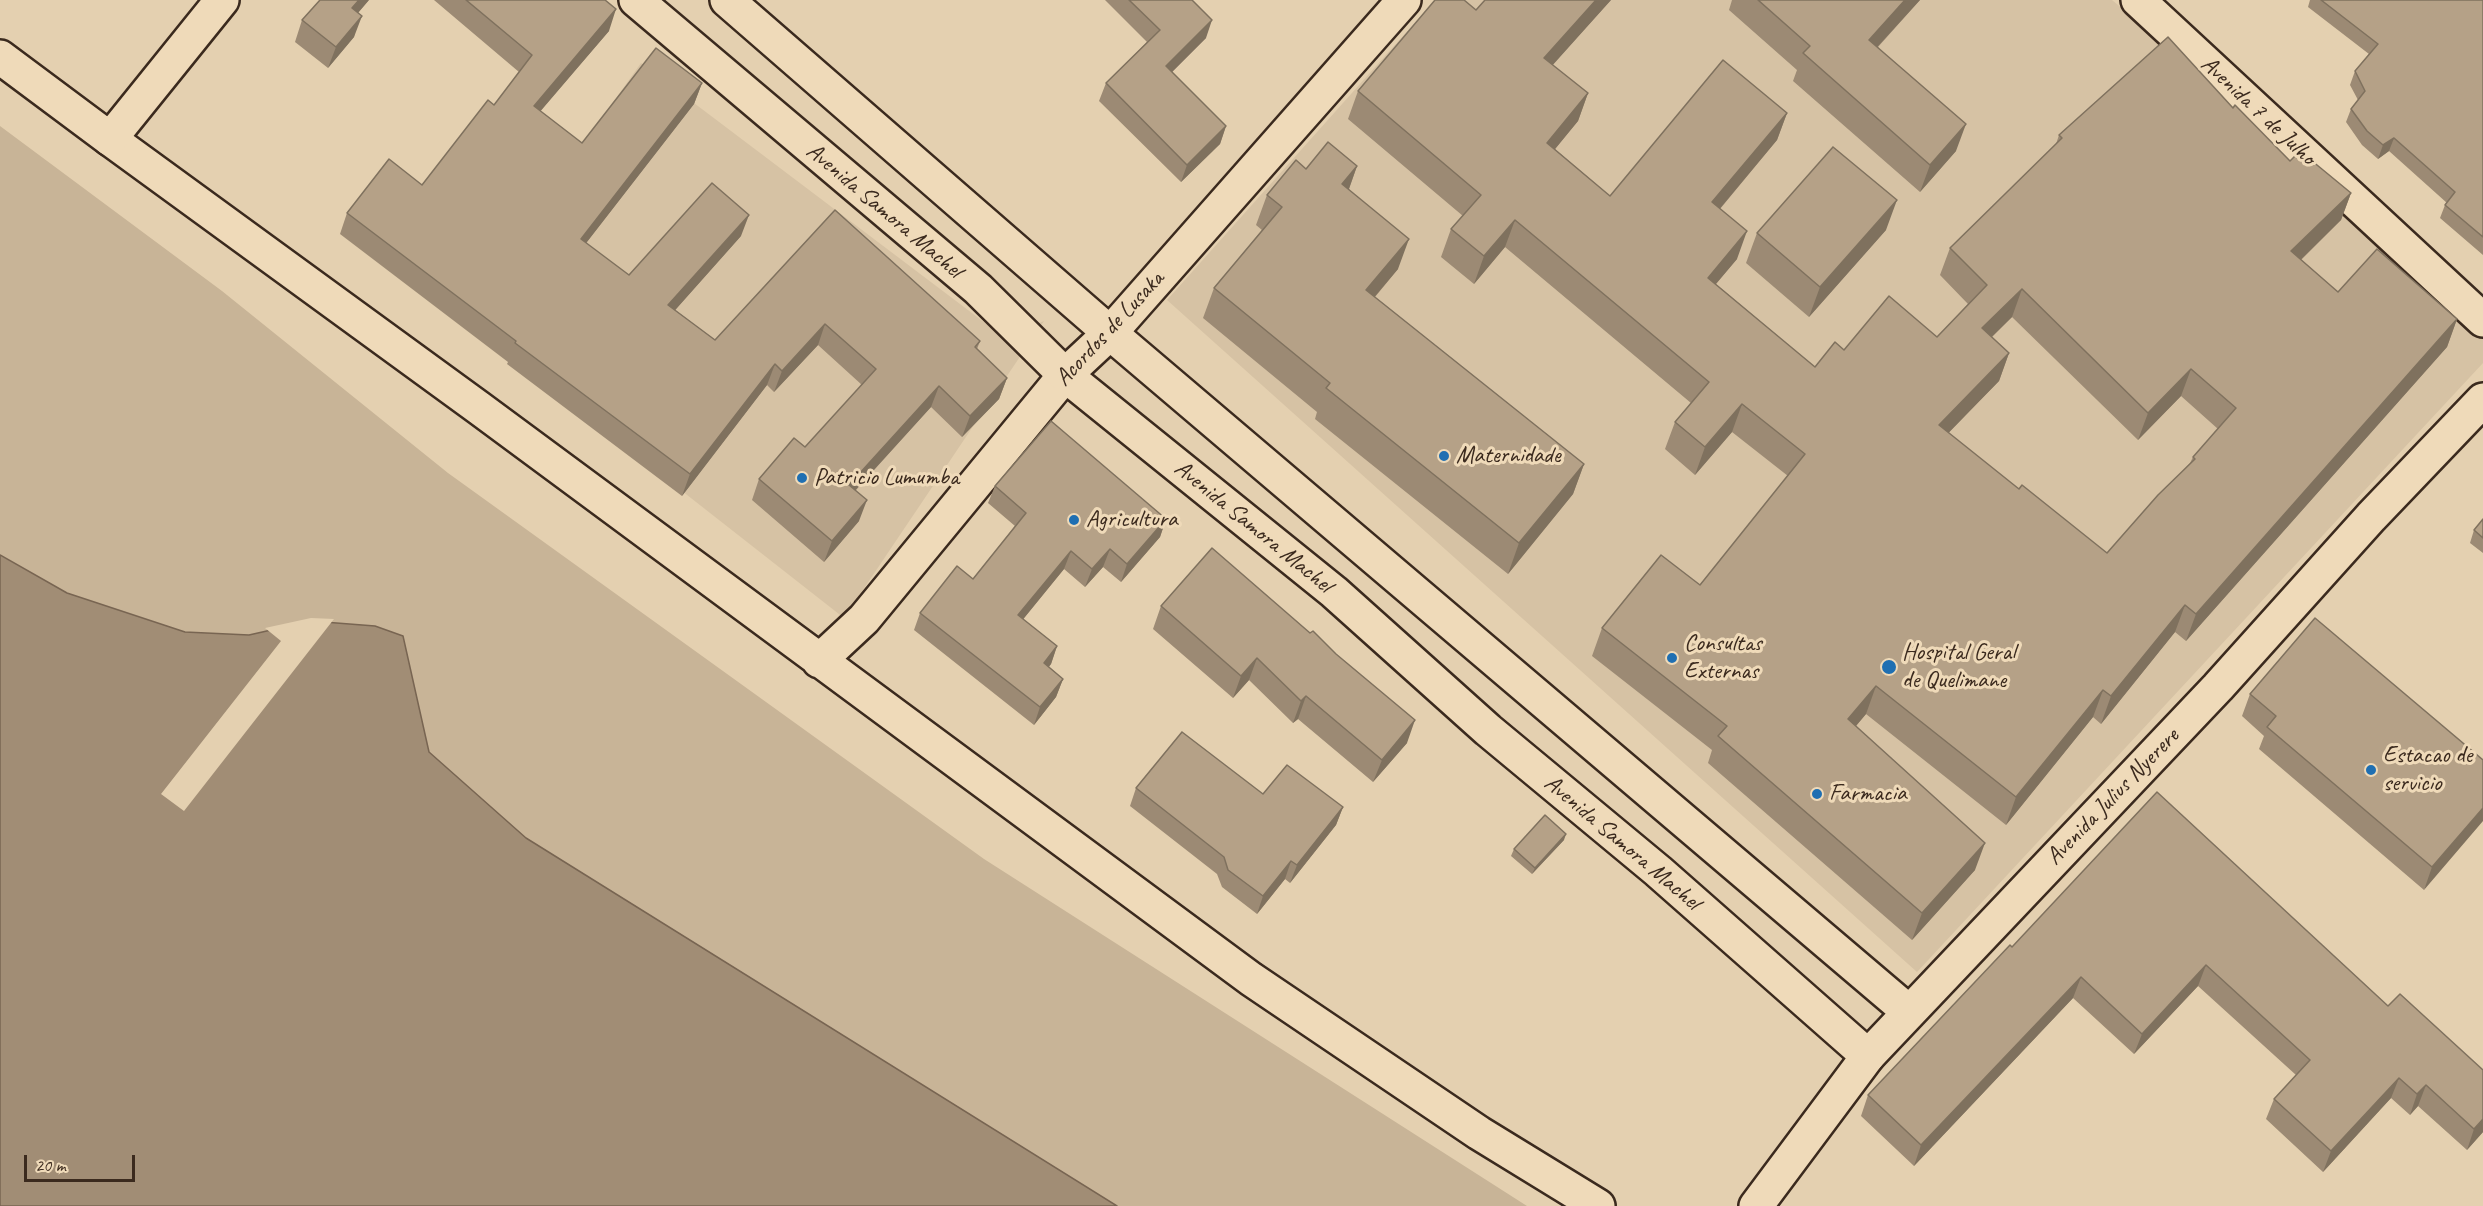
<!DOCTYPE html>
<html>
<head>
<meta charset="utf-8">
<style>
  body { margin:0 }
  #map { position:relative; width:2483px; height:1206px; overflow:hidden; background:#e4d0b0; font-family:Caveat,sans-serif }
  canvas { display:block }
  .scale { position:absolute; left:24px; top:1155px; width:111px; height:27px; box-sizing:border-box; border:3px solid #3b2a1e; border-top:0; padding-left:8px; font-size:18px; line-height:21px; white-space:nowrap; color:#3b2a1e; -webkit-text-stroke:4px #efdab9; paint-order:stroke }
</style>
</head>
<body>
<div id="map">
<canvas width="2483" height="1206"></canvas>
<div class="scale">20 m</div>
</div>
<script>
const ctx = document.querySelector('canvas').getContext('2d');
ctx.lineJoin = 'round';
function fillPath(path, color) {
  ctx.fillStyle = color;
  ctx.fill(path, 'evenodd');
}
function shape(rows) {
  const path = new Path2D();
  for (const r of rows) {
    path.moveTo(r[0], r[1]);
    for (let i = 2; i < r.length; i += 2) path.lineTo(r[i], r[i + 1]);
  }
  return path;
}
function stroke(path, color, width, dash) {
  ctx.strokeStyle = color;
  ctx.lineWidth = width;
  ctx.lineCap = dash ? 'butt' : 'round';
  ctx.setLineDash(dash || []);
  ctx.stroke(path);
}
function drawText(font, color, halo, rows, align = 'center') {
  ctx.font = font + ' Caveat,sans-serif';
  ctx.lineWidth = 6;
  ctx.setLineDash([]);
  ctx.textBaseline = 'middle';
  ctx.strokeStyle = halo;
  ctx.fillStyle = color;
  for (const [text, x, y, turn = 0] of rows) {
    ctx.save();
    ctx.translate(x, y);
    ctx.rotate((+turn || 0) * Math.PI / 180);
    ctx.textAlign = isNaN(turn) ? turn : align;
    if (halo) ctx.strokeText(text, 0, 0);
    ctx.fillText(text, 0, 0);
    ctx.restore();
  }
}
const built = shape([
  [1435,0,2112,0,2483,308,2483,363,1917,972,1167,300],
  [641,63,1005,338,1044,321,844,618,460,317]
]);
const green = shape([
  [0,126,222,291,448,473,984,859,1527,1206,1117,1206,526,838,429,752,403,636,311,621,249,635,185,632,67,593,0,555]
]);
const water = shape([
  [0,555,67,593,185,632,249,635,311,621,375,626,403,636,429,752,526,838,1117,1206,0,1206,0,555]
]);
const pier = shape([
  [311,618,334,619,184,811,161,794,281,641,265,628]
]);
const street = shape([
  [2138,0,2483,320],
  [110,139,479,408,1251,979,1479,1133,1598,1206],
  [819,661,864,619,1065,375,1110,333,1404,0],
  [1756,1206,1868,1056]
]);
const secondary = shape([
  [636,0,978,289,1065,375,1334,592,1488,730,1658,871,1868,1056,2218,687,2371,517,2483,400],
  [727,0,1110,333,1909,1012],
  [0,57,110,139,222,0]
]);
const wall = shape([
  [369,0,358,13,354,37,328,68,295,42,302,20],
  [434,0,605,0,609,31,540,111,582,143,702,83,694,104,586,243,629,275,741,236,675,310,715,340,835,210,980,341,977,349,1007,378,999,399,962,437,931,407,856,490,859,521,824,562,752,500,759,479,805,447,862,385,818,345,774,392,767,385,682,496,507,364,508,362,340,234,347,213,422,185,494,105,519,72],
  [1105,0,1192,0,1206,38,1172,72,1226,126,1220,144,1181,182,1099,101,1106,83,1147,42],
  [1611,0,1552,65,1588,93,1578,121,1555,149,1610,196,1787,113,1777,140,1720,209,1737,259,1716,284,1815,367,1844,350,1937,337,1968,304,1940,275,1950,248,2056,144,2059,135,2233,108,2290,161,2351,193,2341,220,2301,260,2338,292,2457,319,2447,347,2186,641,2175,632,2101,724,2093,717,2006,825,1866,714,1856,726,1975,870,1912,940,1708,763,1712,750,1592,656,1602,628,1700,585,1788,476,1732,432,1695,475,1665,449,1675,422,1691,403,1505,247,1474,284,1441,257,1451,229,1463,216,1348,119,1358,91,1476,10],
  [2012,317,2138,440,2181,396,2218,429,2193,457,2190,463,2107,553,2019,489,1948,433,1999,381,2009,353,1992,337],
  [1732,0,1920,0,1878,47,1956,151,1920,192,1793,81,1797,70,1729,10],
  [2310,0,2483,0,2483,255,2440,218,2445,205,2447,203,2389,151,2378,159,2362,145,2346,122,2351,109,2358,100,2350,85,2355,71,2369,54,2308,7],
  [1357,166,1349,189,1398,269,1375,297,1584,464,1573,494,1508,574,1315,419,1317,412,1203,318,1214,288,1262,230,1256,225,1267,195,1306,169],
  [1886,230,1809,317,1746,263,1757,233],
  [995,486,1166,519,1160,537,1121,582,1103,567,1085,587,1064,569,1023,619,1057,646,1051,664,1049,667,1063,679,1056,697,1034,725,914,630,920,613,973,579,1015,526,988,503],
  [2483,519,2483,553,2470,543,2474,530],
  [1212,548,1407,743,1373,782,1298,719,1293,723,1249,680,1233,698,1153,629,1161,606],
  [2250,694,2483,760,2424,890,2259,749,2264,736,2242,716],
  [1136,788,1263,794,1343,807,1336,825,1290,883,1285,879,1257,914,1222,887,1217,874,1130,806],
  [2157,792,2483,1132,2467,1150,2418,1106,2410,1115,2391,1098,2323,1172,2266,1119,2274,1099,2296,1075,2198,986,2134,1054,2073,998,1914,1166,1861,1116,1868,1095,2012,947],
  [1564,840,1532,874,1511,856,1514,849]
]);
const shadedWall = shape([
  [359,0,369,0,344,29,352,8],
  [1596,0,1611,0,1534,86,1544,58],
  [1905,0,1920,0,1859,67,1869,40],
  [616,9,609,31,527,127,534,106],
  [362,16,354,37,328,68,336,47],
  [1212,20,1206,38,1160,84,1166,66],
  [702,83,694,104,573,260,581,239],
  [1588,93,1578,121,1537,171,1547,143],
  [1787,113,1777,140,1702,230,1712,202],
  [1966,124,1956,151,1920,192,1930,165],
  [1226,126,1220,144,1181,182,1187,165],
  [2394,138,2389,151,2378,159,2383,145],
  [1357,166,1346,197,1342,184],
  [2351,193,2341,220,2281,279,2291,251],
  [1897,200,1886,230,1809,317,1820,287],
  [749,215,741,236,661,326,668,305],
  [1515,220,1505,247,1474,284,1484,256],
  [1747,231,1737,259,1698,305,1708,278],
  [1409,239,1398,269,1355,320,1366,290],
  [2022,289,2012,317,1972,356,1982,328],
  [2457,319,2447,347,2186,641,2196,614],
  [825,324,818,345,774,392,782,371],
  [2009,353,1999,381,1929,453,1939,425],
  [775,364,767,385,682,496,690,474],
  [2191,369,2181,396,2138,440,2148,413],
  [1007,378,999,399,962,437,970,416],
  [939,386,931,407,841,506,849,485],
  [1742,404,1732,432,1695,475,1705,447],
  [1584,464,1573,494,1508,574,1519,543],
  [867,500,859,521,824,562,832,541],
  [1166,519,1160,537,1121,582,1127,564],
  [1110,549,1103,567,1085,587,1092,569],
  [1071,551,1064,569,1012,633,1018,615],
  [2185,605,2175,632,2101,724,2111,696],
  [1057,646,1051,664,1037,680,1044,663],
  [1257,658,1249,680,1233,698,1241,676],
  [1063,679,1056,697,1034,725,1040,707],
  [1876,686,1866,714,1838,747,1848,719],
  [2103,690,2093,717,2006,825,2016,797],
  [1306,696,1298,719,1293,723,1301,701],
  [1415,720,1407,743,1373,782,1382,760],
  [1343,807,1336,825,1290,883,1297,865],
  [2483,808,2483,821,2424,890,2432,867],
  [1566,834,1564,840,1532,874,1535,868],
  [1985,843,1975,870,1912,940,1922,913],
  [1291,861,1285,879,1257,914,1263,896],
  [2206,965,2198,986,2134,1054,2142,1034],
  [2081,977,2073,998,1914,1166,1921,1145],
  [2399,1078,2391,1098,2323,1172,2331,1151],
  [2426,1085,2418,1106,2410,1115,2417,1094],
  [2483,1119,2483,1132,2467,1150,2474,1129]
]);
const building = shape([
  [320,0,359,0,352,8,362,16,336,47,302,20,320,0],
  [466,0,605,0,616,9,534,106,582,143,656,48,702,83,581,239,629,275,712,183,749,215,668,305,715,340,835,210,980,341,975,347,1007,378,970,416,939,386,849,485,867,500,832,541,759,479,794,438,805,447,876,369,825,324,782,371,775,364,690,474,515,343,516,341,347,213,389,159,422,185,488,100,494,105,532,55,466,0],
  [1129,0,1192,0,1212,20,1166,66,1226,126,1187,165,1106,83,1160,30,1129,0],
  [1435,0,1464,0,1476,10,1485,0,1596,0,1544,58,1588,93,1547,143,1610,196,1723,60,1787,113,1712,202,1747,231,1708,278,1815,367,1835,342,1844,350,1889,296,1937,337,1987,285,1950,248,2062,138,2059,135,2168,37,2233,108,2235,105,2290,161,2300,151,2351,193,2291,251,2338,292,2377,249,2457,319,2196,614,2185,605,2111,696,2103,690,2016,797,1876,686,1848,719,1985,843,1922,913,1718,736,1727,726,1602,628,1661,555,1700,585,1805,454,1742,404,1705,447,1675,422,1709,382,1515,220,1484,256,1451,229,1481,195,1358,91,1435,0],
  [2022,289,2148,413,2191,369,2236,408,2193,457,2195,459,2158,495,2107,553,2022,485,2019,489,1939,425,2009,353,1982,328,2022,289],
  [1758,0,1905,0,1869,40,1966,124,1930,165,1803,53,1810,46,1758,0],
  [2321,0,2483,0,2483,237,2445,205,2455,192,2394,138,2383,145,2367,131,2351,109,2365,91,2355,71,2378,44,2321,0],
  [1328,142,1357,166,1342,184,1409,239,1366,290,1584,464,1519,543,1326,388,1330,383,1214,288,1282,207,1267,195,1296,160,1306,169,1328,142],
  [1833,147,1897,200,1820,287,1757,233,1833,147],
  [1051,421,1166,519,1127,564,1110,549,1092,569,1071,551,1018,615,1057,646,1044,663,1063,679,1040,707,920,613,957,566,973,579,1026,513,995,486,1051,421],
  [2483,519,2483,538,2474,530,2483,519],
  [1212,548,1310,633,1313,631,1336,654,1415,720,1382,760,1306,696,1301,701,1257,658,1241,676,1161,606,1212,548],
  [2315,618,2483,760,2483,808,2432,867,2267,727,2276,716,2250,694,2315,618],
  [1182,732,1263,794,1287,765,1343,807,1297,865,1291,861,1263,896,1228,870,1224,857,1136,788,1182,732],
  [2157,792,2388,1006,2400,994,2483,1070,2483,1119,2474,1129,2426,1085,2417,1094,2399,1078,2331,1151,2274,1099,2310,1060,2206,965,2142,1034,2081,977,1921,1145,1868,1095,2010,945,2012,947,2157,792],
  [1545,815,1566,834,1535,868,1514,849,1545,815]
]);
const markers = [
  [1444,456,6,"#1f6fb2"],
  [802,478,6,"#1f6fb2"],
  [1074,520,6,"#1f6fb2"],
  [1672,658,6,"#1f6fb2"],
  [1889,667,8,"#1f6fb2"],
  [2371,770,6,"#1f6fb2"],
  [1817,794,6,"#1f6fb2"]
];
const streetNames = [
  ["Avenida 7 de Julho",2258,111,43],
  ["Avenida Samora Machel",884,211,40],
  ["Acordos de Lusaka",1110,329,-47],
  ["Avenida Samora Machel",1253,527,39],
  ["Avenida Julius Nyerere",2113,797,-46],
  ["Avenida Samora Machel",1622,843,40]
];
const poiNames = [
  ["Maternidade",1456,456],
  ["Patricio Lumumba",814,478],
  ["Agricultura",1086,520],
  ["Consultas",1684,644],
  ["Externas",1684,672],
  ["Hospital Geral",1902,653],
  ["de Quelimane",1902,681],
  ["Estacao de",2383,756],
  ["servicio",2383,784],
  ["Farmacia",1829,794]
];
fillPath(built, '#d6c2a4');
fillPath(green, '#c8b497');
fillPath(water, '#a18d75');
stroke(water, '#786552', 1.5);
fillPath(pier, '#e4d0b0');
stroke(street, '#3b2a1e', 38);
stroke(secondary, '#3b2a1e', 38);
stroke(street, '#efdab9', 33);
stroke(secondary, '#efdab9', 33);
fillPath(wall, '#9c8a74');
fillPath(shadedWall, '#7f715e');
fillPath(building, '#b5a187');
stroke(building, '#7f715e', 1.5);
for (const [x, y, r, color] of markers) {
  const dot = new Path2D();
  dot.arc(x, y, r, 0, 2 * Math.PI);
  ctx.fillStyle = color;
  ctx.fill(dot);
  stroke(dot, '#efdab9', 2);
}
drawText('24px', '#3b2a1e', '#efdab9', streetNames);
drawText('24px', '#3b2a1e', '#efdab9', poiNames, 'left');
</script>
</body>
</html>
